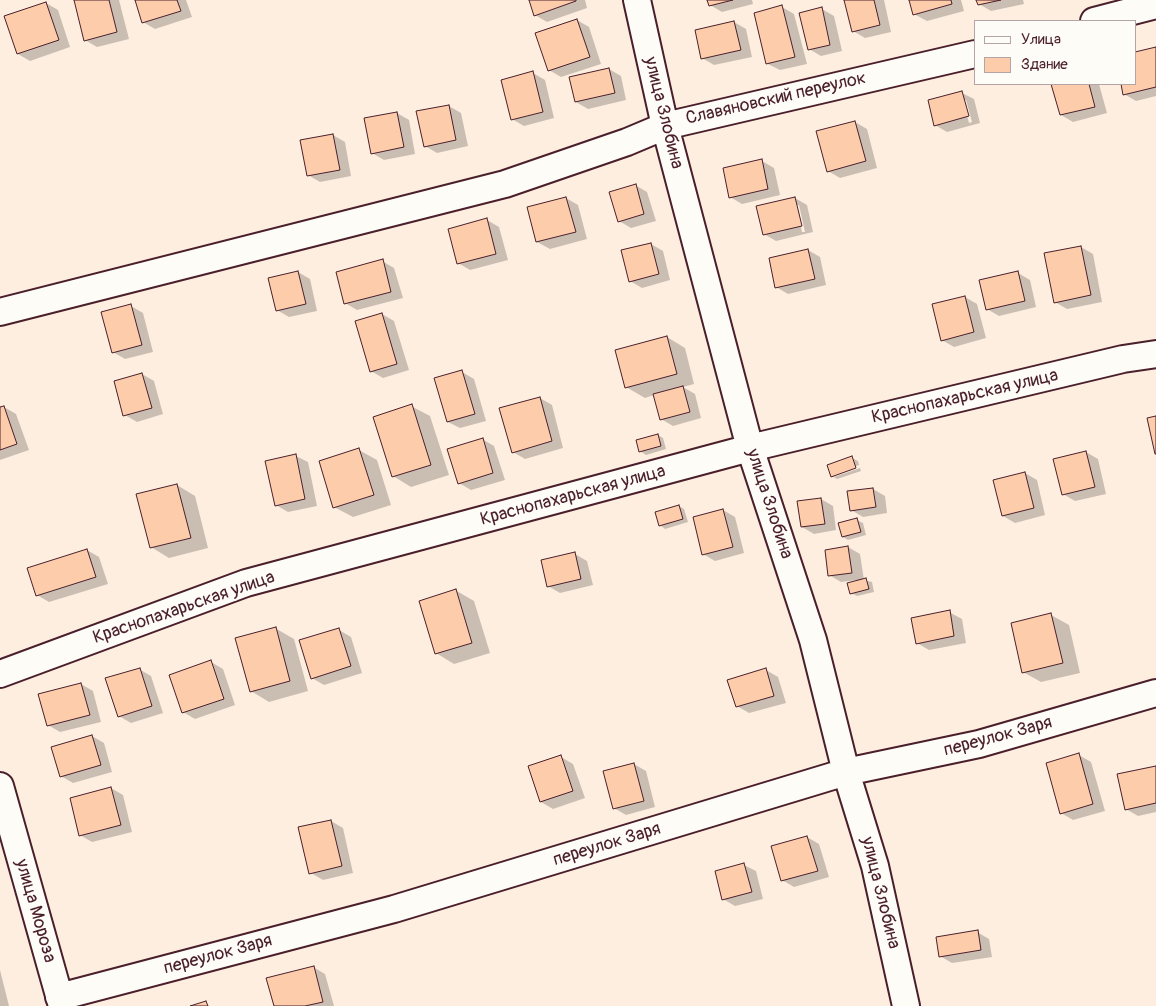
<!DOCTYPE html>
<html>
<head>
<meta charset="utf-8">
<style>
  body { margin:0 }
  #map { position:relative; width:1156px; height:1006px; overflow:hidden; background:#fdeee0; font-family:Pangolin,sans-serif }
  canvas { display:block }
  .legend { position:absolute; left:974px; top:20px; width:162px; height:65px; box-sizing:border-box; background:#fdfcf7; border:1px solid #b5a4a5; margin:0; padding:6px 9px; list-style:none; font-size:15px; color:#4a1f2b }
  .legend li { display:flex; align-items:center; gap:10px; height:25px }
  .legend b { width:25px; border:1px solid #b5a4a5 }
</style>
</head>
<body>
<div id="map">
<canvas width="1156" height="1006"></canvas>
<ul class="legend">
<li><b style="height:6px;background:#fdfcf7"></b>Улица</li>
<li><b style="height:14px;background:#fcccab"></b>Здание</li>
</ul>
</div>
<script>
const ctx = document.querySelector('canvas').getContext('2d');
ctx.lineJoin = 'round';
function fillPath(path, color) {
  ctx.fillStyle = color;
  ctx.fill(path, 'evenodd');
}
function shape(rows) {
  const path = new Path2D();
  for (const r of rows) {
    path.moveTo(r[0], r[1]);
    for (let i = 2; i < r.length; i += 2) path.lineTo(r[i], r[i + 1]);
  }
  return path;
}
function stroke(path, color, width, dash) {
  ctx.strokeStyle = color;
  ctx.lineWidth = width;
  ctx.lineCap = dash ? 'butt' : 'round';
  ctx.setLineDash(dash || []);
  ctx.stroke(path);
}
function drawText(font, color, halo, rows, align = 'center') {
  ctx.font = font + ' Pangolin,sans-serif';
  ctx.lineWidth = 4;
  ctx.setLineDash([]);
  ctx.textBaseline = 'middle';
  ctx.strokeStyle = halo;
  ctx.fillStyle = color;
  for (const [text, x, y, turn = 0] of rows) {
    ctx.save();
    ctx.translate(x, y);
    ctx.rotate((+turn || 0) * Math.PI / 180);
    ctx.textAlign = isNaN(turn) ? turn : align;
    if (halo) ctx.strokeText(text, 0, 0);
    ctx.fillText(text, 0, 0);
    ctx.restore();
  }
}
const shadow = shape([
  [75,0,119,0,129,39,97,47,85,40],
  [136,0,186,0,192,17,155,29,143,22],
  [530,0,585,0,587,8,547,22,535,15],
  [708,0,752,0,753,4,722,12,710,5],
  [846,0,884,0,891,32,865,38,853,31],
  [911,0,961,0,964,11,927,21,914,14],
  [978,0,1023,0,1024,4,991,11,979,4],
  [46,3,58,10,70,47,30,61,18,54],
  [782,7,794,14,807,64,780,70,768,64],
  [822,9,834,16,842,51,821,56,809,49],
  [577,20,589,27,601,64,561,77,549,70],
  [734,22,746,29,752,57,714,65,702,58],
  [1156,48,1156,96,1136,101,1124,94,1122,84,1135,84,1135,53],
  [609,69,621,76,626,100,588,109,576,102],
  [533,73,545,80,554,118,524,126,512,119],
  [1053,84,1099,84,1107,113,1073,122,1061,115],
  [962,93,974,99,980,123,947,132,935,125],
  [963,100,966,100,972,122,969,123],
  [449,106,461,113,468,146,437,153,425,146,418,112],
  [397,113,409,120,415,154,384,160,372,153],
  [855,122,867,129,877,168,840,178,828,171],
  [333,135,345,142,351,176,320,182,308,175],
  [762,161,774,168,780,195,742,204,730,197],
  [635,185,647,192,656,221,631,228,619,221],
  [566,198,578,205,587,239,550,249,537,242,529,208],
  [795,198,807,205,813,232,776,241,764,234],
  [796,205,799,205,805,232,802,232],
  [487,220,499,227,508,260,470,270,458,263],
  [651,244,663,251,670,280,642,288,630,281],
  [1081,247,1093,254,1102,302,1067,309,1055,302],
  [808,250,820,257,826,285,788,294,776,287],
  [382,261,394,268,403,298,357,310,345,303],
  [298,272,310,279,317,311,289,317,277,310],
  [1018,273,1030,280,1036,307,999,316,987,309],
  [965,297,977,304,986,338,954,347,942,340],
  [131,306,143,313,153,352,125,359,113,352],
  [382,314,394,321,409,370,383,378,371,371],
  [667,337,685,348,694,384,683,387,695,394,701,418,673,426,661,419,654,395,645,398,626,387],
  [462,372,474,379,486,421,460,428,448,422],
  [142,374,154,381,163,414,137,422,125,415],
  [540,398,552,405,563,448,525,459,513,452],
  [411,406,430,416,449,475,411,487,393,476],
  [4,407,16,414,29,450,0,460,0,409],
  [658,435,663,438,666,449,646,455,640,451],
  [482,439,494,446,505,480,471,490,459,483],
  [359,450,377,460,391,505,353,517,334,507],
  [1086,452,1098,459,1106,494,1075,501,1063,494],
  [296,456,308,462,317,506,288,512,276,505],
  [852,458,858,461,859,465,834,474,834,477,860,468,861,471,837,479,832,476],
  [1025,473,1037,480,1045,515,1015,523,1003,516],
  [177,485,195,496,208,548,169,558,151,547],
  [873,489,885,496,887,513,863,517,851,510],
  [821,499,833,506,836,530,814,534,802,527],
  [679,506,684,509,688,522,665,529,660,525],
  [723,510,735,517,744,553,715,561,703,554],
  [857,520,863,523,866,535,848,540,843,537],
  [848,547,860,554,864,580,872,582,874,592,857,596,851,593,857,580,841,582,829,575],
  [87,550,99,557,108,584,49,602,37,595],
  [575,554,587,561,593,585,560,593,548,586],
  [455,590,474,601,490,653,454,664,436,653],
  [949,612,962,619,966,643,929,650,917,643],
  [1051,615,1069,625,1080,673,1041,682,1023,672],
  [275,628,294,639,308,691,269,702,251,691],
  [339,630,351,637,362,673,324,685,312,678],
  [211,662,223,669,235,705,195,719,183,712],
  [139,669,151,676,163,713,131,723,119,716],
  [766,670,778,677,786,703,749,713,737,706],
  [81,684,93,691,101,722,60,732,48,725],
  [92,736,104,743,112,772,73,783,61,776],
  [1079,755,1091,762,1105,811,1073,820,1061,813],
  [561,757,573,764,585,798,553,809,541,802],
  [634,764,646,771,655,807,626,815,614,808],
  [1156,767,1156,812,1138,816,1126,809],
  [111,788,123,795,132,832,92,842,80,835],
  [331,821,343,828,353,873,323,880,311,873],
  [807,837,819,844,829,877,794,887,782,880],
  [744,865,756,871,763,899,735,906,723,899],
  [977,932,989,939,992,957,952,963,940,956],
  [313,967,325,974,334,1006,275,1006],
  [0,970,9,1006,0,1006]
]);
const building = shape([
  [74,0,109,0,117,32,84,41,74,0],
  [135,0,177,0,181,11,142,23,135,0],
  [529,0,576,0,576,1,534,16,529,0],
  [707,0,733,0,709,6,707,0],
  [844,0,874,0,880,25,852,32,844,0],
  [909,0,951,0,952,4,913,15,909,0],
  [976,0,1001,0,978,5,976,0],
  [46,2,59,40,17,54,4,16,46,2],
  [782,5,795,57,766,64,754,13,782,5],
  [822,7,830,45,808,50,799,13,822,7],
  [577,19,590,57,548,71,535,33,577,19],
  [734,21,741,50,701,59,695,30,734,21],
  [1156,47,1156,87,1123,95,1121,84,1135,84,1135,52,1156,47],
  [609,68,615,93,575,102,569,77,609,68],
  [533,71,543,112,511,120,501,80,533,71],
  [1051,84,1089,84,1095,107,1060,115,1051,84],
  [962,91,969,116,934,126,928,100,962,91],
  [449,105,456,140,424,147,416,111,449,105],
  [397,112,404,147,371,154,364,118,397,112],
  [855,121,866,161,827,172,816,131,855,121],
  [333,134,340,170,307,176,300,140,333,134],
  [762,159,768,189,729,198,723,168,762,159],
  [636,184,644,214,618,222,609,192,636,184],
  [566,197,576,232,536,242,527,207,566,197],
  [795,197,802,226,763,235,756,206,795,197],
  [487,218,496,254,457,264,448,229,487,218],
  [651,243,659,274,629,282,621,250,651,243],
  [1081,246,1091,295,1054,303,1044,253,1081,246],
  [808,249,815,279,775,288,769,258,808,249],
  [383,259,391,292,344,304,336,272,383,259],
  [298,271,306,304,276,311,268,278,298,271],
  [1018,271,1025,301,986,310,979,280,1018,271],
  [965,296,974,332,941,341,932,304,965,296],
  [131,304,142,345,112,353,101,312,131,304],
  [382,313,397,364,370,372,355,321,382,313],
  [667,336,677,374,625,388,615,350,667,336],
  [462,370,475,414,447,422,434,378,462,370],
  [142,373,152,408,123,416,114,381,142,373],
  [683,386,690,412,660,420,653,394,683,386],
  [540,397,552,441,512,453,499,408,540,397],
  [412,404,431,465,392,477,373,417,412,404],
  [4,406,17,444,0,450,0,407,4,406],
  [1156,416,1156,454,1155,454,1147,418,1156,416],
  [658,434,661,446,639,452,636,440,658,434],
  [483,438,493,473,458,484,447,449,483,438],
  [359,448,374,495,333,508,319,461,359,448],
  [1086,451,1095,487,1062,495,1053,459,1086,451],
  [296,454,305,499,275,506,265,461,296,454],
  [852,456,856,468,831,477,827,465,852,456],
  [1025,472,1034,508,1002,516,993,480,1025,472],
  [177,484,191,538,150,548,136,494,177,484],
  [873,488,876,507,850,511,847,491,873,488],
  [821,498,825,524,801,527,797,501,821,498],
  [679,505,683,519,659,526,655,512,679,505],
  [723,509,733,547,702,555,693,517,723,509],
  [857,518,861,532,842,537,838,523,857,518],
  [848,546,852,573,828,576,825,550,848,546],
  [87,549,96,577,36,596,27,568,87,549],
  [575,552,581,579,547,587,541,560,575,552],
  [866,578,869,589,850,594,847,583,866,578],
  [456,589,472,643,435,654,419,601,456,589],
  [950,610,954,636,916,644,911,618,950,610],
  [1051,613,1063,663,1022,673,1011,623,1051,613],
  [276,627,290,681,250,692,235,638,276,627],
  [339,628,351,666,311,679,299,640,339,628],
  [211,660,224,699,182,713,169,675,211,660],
  [140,668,152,706,118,717,105,678,140,668],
  [766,668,774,696,736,707,727,680,766,668],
  [81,683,90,715,47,726,38,694,81,683],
  [92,735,101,765,60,777,51,747,92,735],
  [1079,753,1093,804,1060,814,1046,763,1079,753],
  [561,755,573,791,540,802,528,766,561,755],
  [634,763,644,801,613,809,603,771,634,763],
  [1156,766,1156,803,1125,810,1117,774,1156,766],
  [111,787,121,825,79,836,70,798,111,787],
  [331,820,342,866,309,874,298,827,331,820],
  [807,836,818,871,781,881,771,846,807,836],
  [744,863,752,892,722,900,715,871,744,863],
  [978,930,981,950,939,957,936,937,978,930],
  [314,966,323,1002,305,1006,274,1006,266,978,314,966],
  [206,1001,208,1006,190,1006,206,1001]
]);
const minor = shape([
  [637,0,665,126,750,448,813,640,846,772,875,866,906,1006],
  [1094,21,1156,5],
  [0,312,505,184,627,142,665,126,975,54],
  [0,674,246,583,750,448,1123,359,1156,354],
  [0,786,62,1006],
  [59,997,394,909,846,772,979,744,1156,693]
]);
const streetNames = [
  ["Славяновский переулок",776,99,-13],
  ["улица Злобина",663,113,76],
  ["Краснопахарьская улица",965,397,-13],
  ["Краснопахарьская улица",573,496,-15],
  ["улица Злобина",769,504,72],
  ["Краснопахарьская улица",184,608,-19],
  ["переулок Заря",998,737,-15],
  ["переулок Заря",607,845,-17],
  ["улица Злобина",880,893,76],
  ["улица Мороза",35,911,74],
  ["переулок Заря",218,955,-15]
];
fillPath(shadow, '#0003');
fillPath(building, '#fcccab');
stroke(building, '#4a1f2b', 1);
stroke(minor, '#4a1f2b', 30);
stroke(minor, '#fdfcf7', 26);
drawText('18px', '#4a1f2b', '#fdfcf7', streetNames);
</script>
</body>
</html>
